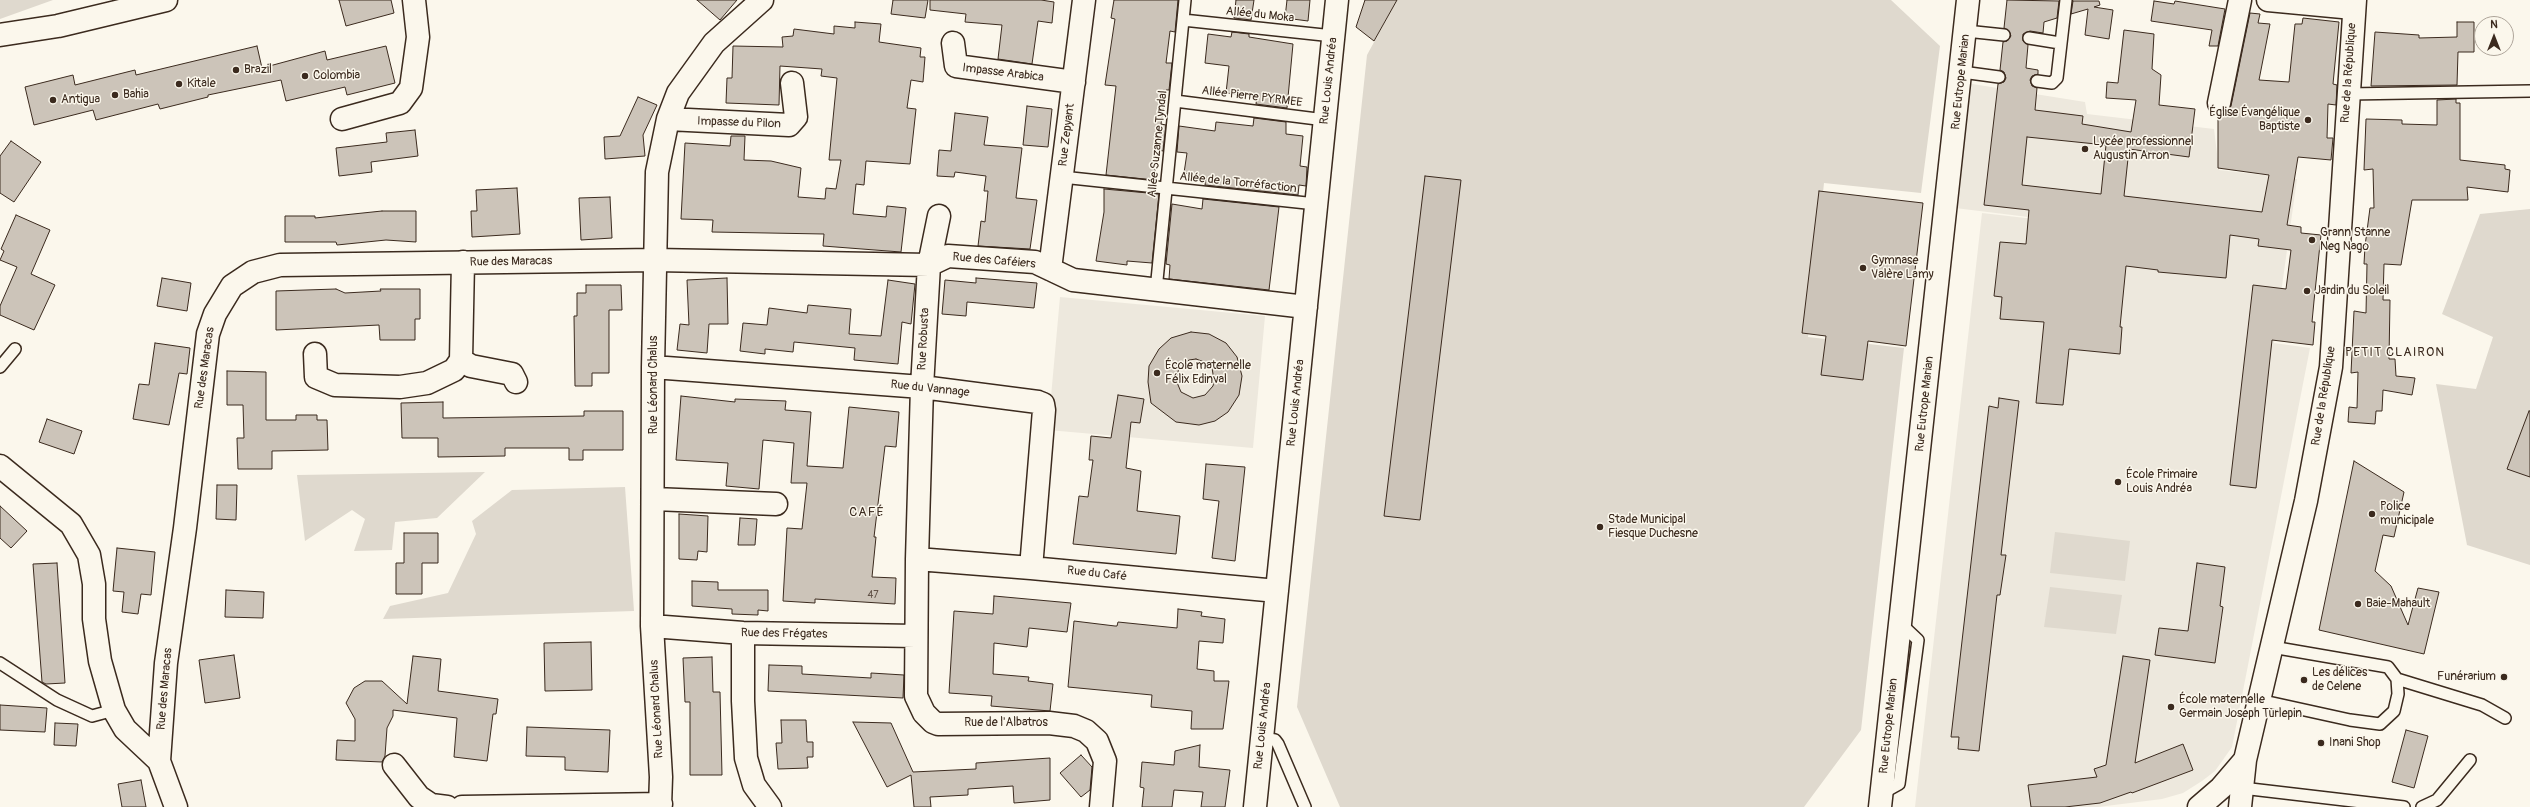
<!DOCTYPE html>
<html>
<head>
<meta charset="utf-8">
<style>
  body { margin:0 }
  #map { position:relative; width:2530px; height:807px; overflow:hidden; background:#fbf7ec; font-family:Pangolin,sans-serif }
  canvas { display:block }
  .north { position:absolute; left:2474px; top:16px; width:40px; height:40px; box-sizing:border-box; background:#fbf7ec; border:1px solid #aea59a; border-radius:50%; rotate:0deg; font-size:11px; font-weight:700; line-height:16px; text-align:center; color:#3b2a1e }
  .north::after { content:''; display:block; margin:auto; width:14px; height:18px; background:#3b2a1e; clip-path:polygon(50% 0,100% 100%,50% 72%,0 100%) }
</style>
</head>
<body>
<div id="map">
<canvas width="2530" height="807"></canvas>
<div class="north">N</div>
</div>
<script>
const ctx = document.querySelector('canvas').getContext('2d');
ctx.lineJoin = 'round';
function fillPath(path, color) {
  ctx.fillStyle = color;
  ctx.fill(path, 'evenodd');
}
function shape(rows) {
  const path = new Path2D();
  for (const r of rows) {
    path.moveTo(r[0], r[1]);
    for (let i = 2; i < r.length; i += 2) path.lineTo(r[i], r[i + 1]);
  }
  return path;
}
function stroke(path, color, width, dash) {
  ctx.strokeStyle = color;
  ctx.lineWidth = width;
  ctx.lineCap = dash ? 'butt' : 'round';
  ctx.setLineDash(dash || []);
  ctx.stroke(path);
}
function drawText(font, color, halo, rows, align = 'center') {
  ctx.font = font + ' Pangolin,sans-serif';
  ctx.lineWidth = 3;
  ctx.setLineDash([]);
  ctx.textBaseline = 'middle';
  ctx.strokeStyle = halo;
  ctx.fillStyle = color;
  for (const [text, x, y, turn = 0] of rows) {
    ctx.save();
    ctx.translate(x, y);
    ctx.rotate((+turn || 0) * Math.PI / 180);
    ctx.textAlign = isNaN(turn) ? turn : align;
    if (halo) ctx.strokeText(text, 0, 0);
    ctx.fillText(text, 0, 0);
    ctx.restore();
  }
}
const built = shape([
  [1960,82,2085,102,2087,114,2214,129,2219,170,2297,179,2274,343,2310,348,2232,747,2215,771,2202,781,2183,793,2162,799,2098,807,1915,807,1982,213,2191,237,1947,207],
  [1060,297,1265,316,1253,448,1048,430]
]);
const green = shape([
  [0,0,53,0,0,19],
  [1397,0,1891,0,1940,46,1921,193,1824,183,1808,337,1904,348,1861,730,1804,807,1340,807,1297,707,1367,55],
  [2530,209,2530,565,2467,545,2436,384,2476,389,2493,337,2442,314,2480,214],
  [485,472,437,518,395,522,392,550,354,551,365,519,352,510,305,541,297,475],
  [625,487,634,611,383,619,390,606,448,593,476,534,472,521,512,490],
  [2055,532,2130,541,2125,581,2050,573],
  [2050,587,2122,595,2116,634,2044,627]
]);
const building = shape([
  [339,0,391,0,394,13,346,26,339,0],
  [697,0,737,0,720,20,697,0],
  [893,0,928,0,925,18,891,14,893,0],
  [930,0,1041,0,1054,2,1052,23,1038,21,1032,64,998,59,1002,25,965,22,966,14,930,10,930,0],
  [1114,0,1178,0,1175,32,1170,31,1166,63,1172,63,1169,90,1166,90,1161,124,1166,125,1163,151,1157,150,1154,180,1106,175,1116,86,1105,85,1115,19,1111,18,1114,0],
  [1236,0,1254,0,1251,20,1234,18,1236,0],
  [1287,0,1310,0,1308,21,1285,18,1287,0],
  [1365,0,1397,0,1374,41,1356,27,1365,0],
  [2007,0,2059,1,2057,18,2044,22,2043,33,2030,31,2023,34,2023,41,2028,45,2026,68,2038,70,2038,74,2032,76,2030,80,2032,86,2037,88,2035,110,2083,116,2082,124,2131,132,2136,100,2106,98,2107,82,2118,83,2124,30,2154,34,2152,69,2161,75,2159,105,2195,109,2189,157,2129,149,2124,196,2262,212,2269,175,2218,168,2218,115,2228,112,2231,106,2250,13,2260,14,2258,23,2270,24,2259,80,2289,82,2295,24,2302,24,2303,18,2339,22,2333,84,2337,85,2336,105,2328,104,2327,138,2333,138,2331,160,2298,157,2287,225,2301,227,2301,233,2321,235,2314,301,2312,322,2315,322,2313,345,2272,340,2256,488,2230,485,2253,285,2286,289,2291,250,2258,246,2259,239,2230,235,2226,278,2158,272,2158,270,2126,266,2120,327,2122,327,2120,354,2069,349,2063,405,2036,403,2044,322,2000,319,2002,297,1994,296,2000,242,2026,244,2029,210,1984,205,1998,84,2004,82,2006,78,2004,72,2000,70,2003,42,2007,41,2011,36,2008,30,2004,28,2007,0],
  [2027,137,2106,145,2101,194,2022,185,2027,137],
  [2073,1,2099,1,2100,5,2094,7,2113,10,2109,39,2085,35,2088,9,2071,14,2073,1],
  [2154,1,2174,4,2175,1,2225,9,2218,46,2209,46,2212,30,2151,21,2154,1],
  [855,22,881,24,879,42,921,48,920,57,925,57,923,82,911,80,907,108,916,109,910,164,866,161,864,185,856,184,853,214,886,217,887,206,906,208,901,252,823,246,824,234,712,232,713,220,681,219,685,143,730,146,731,136,745,136,744,160,771,161,801,168,798,197,825,199,826,188,836,189,841,160,829,160,837,78,821,76,822,69,780,66,779,105,726,103,727,78,732,78,733,46,783,47,782,37,793,36,794,29,834,34,834,26,855,28,855,22],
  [2457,22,2474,22,2474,52,2458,52,2457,85,2371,86,2375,32,2419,35,2419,38,2457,37,2457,22],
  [1232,32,1249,34,1249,37,1293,44,1287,108,1256,104,1257,96,1226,93,1229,66,1205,63,1208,34,1231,37,1232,32],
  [257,46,262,68,325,51,327,60,386,46,395,83,347,95,345,87,286,101,281,80,208,95,208,97,160,109,158,104,96,120,93,110,34,125,25,87,73,75,75,85,135,70,136,75,257,46],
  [638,97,657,105,643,135,645,156,605,159,604,137,620,136,638,97],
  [2456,99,2456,103,2460,103,2460,160,2505,165,2505,169,2510,170,2508,192,2467,187,2468,200,2412,200,2401,265,2384,264,2383,300,2390,300,2389,359,2395,359,2396,376,2415,378,2412,395,2383,390,2382,411,2376,411,2375,424,2348,422,2349,407,2357,408,2358,372,2351,373,2354,311,2366,313,2367,264,2364,264,2365,246,2370,208,2374,208,2373,169,2364,170,2366,119,2402,120,2402,124,2437,125,2437,100,2456,99],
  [1027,106,1052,109,1048,147,1023,145,1027,106],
  [955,113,988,117,984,145,1022,148,1016,198,1037,200,1030,249,978,246,981,221,985,222,988,191,984,191,986,176,955,172,954,177,937,176,939,150,951,151,955,113],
  [1254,118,1286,122,1286,134,1303,136,1300,166,1307,167,1306,186,1299,185,1298,195,1205,185,1206,177,1184,173,1187,153,1177,152,1179,126,1215,131,1216,122,1253,126,1254,118],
  [415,130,418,156,371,162,372,172,339,176,336,148,387,142,386,133,415,130],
  [11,141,41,162,14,202,0,193,0,156,11,141],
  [1425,176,1461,180,1420,520,1384,516,1425,176],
  [517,188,520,234,472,237,471,211,477,211,476,190,517,188],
  [1104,189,1159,194,1152,263,1127,261,1127,265,1096,261,1104,212,1104,189],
  [1819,191,1923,203,1906,346,1868,341,1863,380,1821,375,1826,336,1802,333,1819,191],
  [610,197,612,238,581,240,579,198,610,197],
  [1203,199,1279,207,1269,290,1169,279,1170,265,1166,264,1172,204,1202,209,1203,199],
  [382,211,416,211,416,242,386,240,337,245,336,242,285,242,285,216,315,216,315,218,382,211],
  [16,215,50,230,31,274,55,285,34,330,0,315,0,306,17,267,0,260,4,251,1,249,16,215],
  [162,278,191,283,187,311,157,306,162,278],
  [727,278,728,324,709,324,707,353,677,350,680,324,689,325,687,280,727,278],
  [976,278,1037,283,1034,308,967,302,966,316,942,314,945,280,976,283,976,278],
  [888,280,915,284,911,324,902,322,898,364,854,360,855,348,794,342,793,352,765,349,765,354,740,351,743,323,767,325,769,308,807,313,808,305,851,309,849,334,881,336,888,280],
  [586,285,621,285,622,310,609,310,609,373,592,373,592,386,575,386,574,316,577,316,577,293,586,293,586,285],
  [336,289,345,293,381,291,380,289,420,289,420,319,415,319,415,340,380,340,379,325,276,330,276,291,336,289],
  [1191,332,1209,334,1226,343,1237,357,1242,376,1239,395,1228,412,1215,421,1199,425,1176,422,1151,403,1148,382,1149,366,1159,349,1171,338,1191,332],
  [1196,359,1207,363,1212,368,1214,380,1213,386,1205,395,1193,398,1181,392,1176,380,1179,368,1189,360,1196,359],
  [155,343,190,348,187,374,179,373,169,425,133,419,139,384,149,385,155,343],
  [227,371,266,372,266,420,296,420,296,415,317,415,317,420,327,420,328,450,272,451,272,469,238,469,237,438,244,438,243,405,227,405,227,371],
  [1118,395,1144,399,1140,423,1131,422,1126,468,1141,471,1137,511,1180,516,1176,554,1073,544,1079,496,1088,497,1093,460,1089,460,1091,436,1111,438,1118,395],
  [681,396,735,402,735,399,786,401,785,410,811,412,807,466,843,468,849,407,899,412,896,447,885,446,874,537,876,537,872,577,896,578,895,604,815,599,815,603,783,601,787,528,802,529,807,483,791,483,794,443,763,440,759,489,726,486,728,463,676,460,681,396],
  [1999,398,2019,401,2001,555,2006,555,2000,595,1997,595,1979,751,1958,749,1959,737,1951,737,1989,406,1998,408,1999,398],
  [443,402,443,418,584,416,584,411,623,411,623,450,583,450,583,460,569,460,569,448,505,448,505,456,438,457,438,438,402,438,401,403,443,402],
  [2529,411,2530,411,2530,477,2507,469,2529,411],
  [47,419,82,431,74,454,39,442,47,419],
  [2354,461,2404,492,2394,537,2383,535,2375,571,2391,586,2408,625,2418,588,2439,592,2424,654,2319,630,2354,461],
  [1206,464,1245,467,1235,561,1212,558,1219,501,1203,499,1206,464],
  [217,485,237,485,236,520,216,519,217,485],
  [0,506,27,531,11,548,0,538,0,506],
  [679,514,708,516,707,552,698,551,697,560,679,559,679,514],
  [740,518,757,519,755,545,738,545,740,518],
  [404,533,438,533,438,563,422,563,422,594,396,594,396,563,404,563,404,533],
  [117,548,155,552,151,595,141,594,138,614,122,612,124,592,113,591,117,548],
  [57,563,65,683,46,684,42,682,33,564,57,563],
  [2197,563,2225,567,2220,606,2223,607,2215,663,2155,655,2159,628,2188,631,2197,563],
  [692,581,718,582,718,590,768,590,768,611,758,610,758,615,732,614,732,609,692,606,692,581],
  [226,590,264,592,263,618,225,617,226,590],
  [994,596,1071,603,1067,632,1029,628,1027,647,994,643,993,674,1029,677,1028,681,1053,684,1050,711,991,706,992,696,949,693,954,611,993,614,994,596],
  [1178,609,1202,612,1201,616,1225,619,1223,643,1199,641,1197,669,1214,671,1214,681,1229,681,1223,729,1191,729,1192,711,1151,707,1152,695,1068,687,1074,621,1115,626,1117,626,1118,622,1177,628,1178,609],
  [591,642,592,690,545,691,544,643,591,642],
  [234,655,240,698,205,703,199,660,234,655],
  [413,656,441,659,438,691,498,699,496,714,493,714,487,761,454,757,457,718,393,710,393,716,387,728,385,756,382,762,336,760,337,740,355,741,355,719,346,703,354,688,365,681,382,681,407,704,413,656],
  [2123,656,2150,660,2135,763,2183,744,2193,770,2132,793,2131,792,2100,803,2065,807,2031,807,2028,785,2097,777,2094,769,2106,765,2123,656],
  [712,657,713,692,720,692,722,775,690,775,690,702,685,702,683,658,712,657],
  [769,665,802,666,802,674,871,678,871,673,904,675,903,698,768,691,769,665],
  [0,705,47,708,45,732,0,730,0,705],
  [781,720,806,720,807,742,813,742,813,757,807,757,808,768,778,769,776,743,782,743,781,720],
  [853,722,891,723,913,772,976,769,976,763,1050,758,1050,800,1014,803,1013,786,968,789,968,795,930,797,931,807,914,807,911,775,887,787,853,722],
  [55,723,78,724,76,746,54,745,55,723],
  [527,727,610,730,608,772,565,770,565,757,526,756,527,727],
  [2406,730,2428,736,2414,788,2392,782,2406,730],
  [1200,745,1199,767,1230,770,1225,807,1201,807,1203,792,1174,790,1172,807,1142,807,1144,788,1140,787,1142,762,1174,765,1175,751,1200,745],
  [1081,755,1092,767,1090,790,1081,797,1060,773,1081,755],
  [141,780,146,807,122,807,118,784,141,780]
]);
const lane = shape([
  [1183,20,1333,36],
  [1966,31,2004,35],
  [2029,38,2060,43],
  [1962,72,1999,77],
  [2037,81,2052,83,2057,78,2066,0],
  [2348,94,2530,91],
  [1175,101,1325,120],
  [1062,177,1316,204],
  [1156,290,1185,0],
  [0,367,15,349],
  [0,663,57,700,92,716,114,710],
  [2397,679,2482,705,2505,718],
  [2259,700,2350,720,2380,724,2394,711,2398,694,2397,679,2388,667,2272,647],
  [1262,738,1275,740,1278,744,1305,807],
  [2242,788,2404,807],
  [1881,794,1899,784,1918,640,1900,623],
  [2422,807,2437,800,2470,760]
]);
const street = shape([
  [2268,0,2353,8],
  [0,35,58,26,166,0],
  [953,43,956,66,1074,82],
  [2219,103,2240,0],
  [342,119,400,103,411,88,418,37,414,0],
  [668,119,789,125,796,117,792,83],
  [939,216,929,265,922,387,917,559,916,696,924,713,933,722,938,724,1049,723,1074,726,1086,731,1097,741,1105,761,1101,807],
  [1050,269,1084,0],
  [315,354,316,377,335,385,400,387,427,383,454,370,461,360,463,262],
  [461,360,471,366,512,374,516,382],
  [653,367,922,387,1038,402,1043,404,1044,410,1031,568],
  [0,466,71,524,89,555,94,584,94,619,100,661,114,710,125,729,159,761],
  [654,499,776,504],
  [917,559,1031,568,1277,591],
  [652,626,743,633,915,636],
  [743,633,743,701,746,758,754,785,770,807],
  [394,765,419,797,431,805,447,807],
  [176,807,159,761,166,663,185,528,208,334,215,314,232,286,253,272,280,265,655,260,929,265,948,256,1035,262,1073,280,1306,307],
  [462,807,661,804],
  [660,807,661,777,652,626,653,367,657,172,668,119,678,93,714,43,762,0],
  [1255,807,1337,0]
]);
const secondary = shape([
  [1880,807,1968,0],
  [2199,807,2221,788,2245,760],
  [2240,807,2245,760,2306,501,2331,367,2355,0]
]);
const markers = [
  [236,70,4,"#3b2a1e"],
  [305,76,4,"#3b2a1e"],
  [179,84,4,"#3b2a1e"],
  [115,95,4,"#3b2a1e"],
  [53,100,4,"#3b2a1e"],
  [2308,120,4,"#3b2a1e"],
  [2085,149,4,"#3b2a1e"],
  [2312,240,4,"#3b2a1e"],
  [1863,268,4,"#3b2a1e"],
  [2307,291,4,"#3b2a1e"],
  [1157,373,4,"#3b2a1e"],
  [2118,482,4,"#3b2a1e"],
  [2372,514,4,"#3b2a1e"],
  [1600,527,4,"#3b2a1e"],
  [2358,604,4,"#3b2a1e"],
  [2504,677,4,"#3b2a1e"],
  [2304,680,4,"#3b2a1e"],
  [2171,707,4,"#3b2a1e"],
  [2321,743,4,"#3b2a1e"]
];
const numberNames = [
  ["47",873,595]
];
const streetNames = [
  ["Allée du Moka",1260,15,6],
  ["Impasse Arabica",1003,73,7],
  ["Rue de la République",2349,73,-86],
  ["Rue Louis Andréa",1329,81,-84],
  ["Rue Eutrope Marian",1961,82,-84],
  ["Allée Pierre PYRMEE",1252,97,7],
  ["Impasse du Pilon",739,123,2],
  ["Rue Zepyant",1067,135,-83],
  ["Allée Suzanne Tyndal",1158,144,-84],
  ["Allée de la Torréfaction",1238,183,6],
  ["Rue des Caféiers",994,261,5],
  ["Rue des Maracas",511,262,-1],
  ["Rue Robusta",924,339,-87],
  ["Rue des Maracas",205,368,-82],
  ["Rue Léonard Chalus",654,385,-90],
  ["Rue du Vannage",930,389,6],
  ["Rue de la République",2324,396,-81],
  ["Rue Louis Andréa",1296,403,-84],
  ["Rue Eutrope Marian",1925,404,-84],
  ["Rue du Café",1097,574,6],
  ["Rue des Frégates",784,634,1],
  ["Rue des Maracas",165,689,-85],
  ["Rue Léonard Chalus",657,709,-93],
  ["Rue de l'Albatros",1006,723],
  ["Rue Louis Andréa",1263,726,-84],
  ["Rue Eutrope Marian",1889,726,-84]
];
const poiNames = [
  ["Brazil",244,70],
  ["Colombia",313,76],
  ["Kitale",187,84],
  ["Bahia",123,95],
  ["Antigua",61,100],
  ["Église Évangélique",2300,113,"right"],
  ["Baptiste",2300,127,"right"],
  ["Lycée professionnel",2093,142],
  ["Augustin Arron",2093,156],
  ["Grann Stanne",2320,233],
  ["Neg Nago",2320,247],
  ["Gymnase",1871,261],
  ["Valère Lamy",1871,275],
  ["Jardin du Soleil",2315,291],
  ["École maternelle",1165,366],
  ["Félix Edinval",1165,380],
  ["École Primaire",2126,475],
  ["Louis Andréa",2126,489],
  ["Police",2380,507],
  ["municipale",2380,521],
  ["Stade Municipal",1608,520],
  ["Fiesque Duchesne",1608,534],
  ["Baie-Mahault",2366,604],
  ["Les délices",2312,673],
  ["de Celene",2312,687],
  ["Funérarium",2496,677,"right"],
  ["École maternelle",2179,700],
  ["Germain Joseph Turlepin",2179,714],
  ["Inani Shop",2329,743]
];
const neighbourhoodNames = [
  ["PETIT CLAIRON",2395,353],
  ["CAFÉ",867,513]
];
fillPath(built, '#ede8dd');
fillPath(green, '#dfd9ce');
fillPath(building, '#ccc4b9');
stroke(building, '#3b2a1e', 1);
stroke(lane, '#3b2a1e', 14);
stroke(street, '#3b2a1e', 25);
stroke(secondary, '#3b2a1e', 25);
stroke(lane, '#fbf7ec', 11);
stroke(street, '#fbf7ec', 22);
stroke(secondary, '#fbf7ec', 22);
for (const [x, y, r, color] of markers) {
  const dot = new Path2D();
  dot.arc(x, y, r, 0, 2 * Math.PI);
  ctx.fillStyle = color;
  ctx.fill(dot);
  stroke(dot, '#fbf7ec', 1.5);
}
drawText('10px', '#5f5045', null, numberNames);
drawText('12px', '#3b2a1e', '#fbf7ec', streetNames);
drawText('12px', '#3b2a1e', '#fbf7ec', poiNames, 'left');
ctx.letterSpacing = '1px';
drawText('13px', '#3b2a1e', '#fbf7ec', neighbourhoodNames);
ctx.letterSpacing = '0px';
</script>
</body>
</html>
